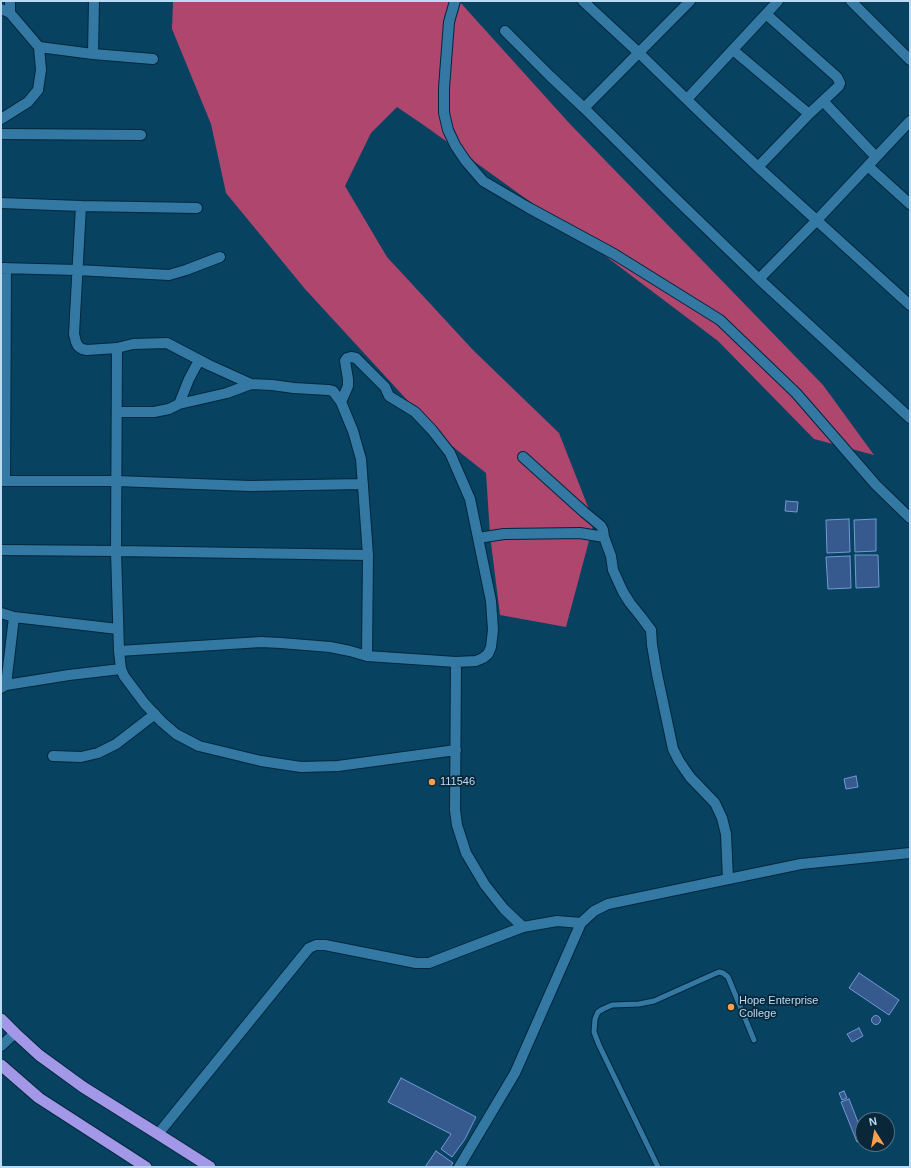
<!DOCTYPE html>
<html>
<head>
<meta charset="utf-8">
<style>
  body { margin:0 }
  #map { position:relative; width:911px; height:1168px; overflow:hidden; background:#074261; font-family:Helvetica,sans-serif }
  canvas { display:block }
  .frame { position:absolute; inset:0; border:2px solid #badbf3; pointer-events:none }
  .north { position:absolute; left:855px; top:1112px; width:40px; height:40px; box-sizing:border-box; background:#092739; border:1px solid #506f83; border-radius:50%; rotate:349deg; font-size:11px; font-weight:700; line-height:16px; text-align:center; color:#badbf3 }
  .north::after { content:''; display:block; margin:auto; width:14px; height:18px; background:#fa9f4f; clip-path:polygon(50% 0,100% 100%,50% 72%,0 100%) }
</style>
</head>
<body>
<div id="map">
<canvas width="911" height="1168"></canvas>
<div class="frame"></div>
<div class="north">N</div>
</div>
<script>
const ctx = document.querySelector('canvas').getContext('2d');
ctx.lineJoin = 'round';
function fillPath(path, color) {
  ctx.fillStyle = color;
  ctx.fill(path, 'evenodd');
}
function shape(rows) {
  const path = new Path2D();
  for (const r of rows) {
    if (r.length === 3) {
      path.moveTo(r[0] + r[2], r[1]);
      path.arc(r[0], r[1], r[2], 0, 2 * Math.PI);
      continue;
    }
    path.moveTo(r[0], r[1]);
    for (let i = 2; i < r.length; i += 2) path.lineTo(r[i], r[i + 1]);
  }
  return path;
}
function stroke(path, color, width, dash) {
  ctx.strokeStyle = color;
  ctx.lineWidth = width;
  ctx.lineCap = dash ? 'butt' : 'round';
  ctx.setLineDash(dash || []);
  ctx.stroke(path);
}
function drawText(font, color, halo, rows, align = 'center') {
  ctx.font = font + ' Helvetica,sans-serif';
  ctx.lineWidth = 3.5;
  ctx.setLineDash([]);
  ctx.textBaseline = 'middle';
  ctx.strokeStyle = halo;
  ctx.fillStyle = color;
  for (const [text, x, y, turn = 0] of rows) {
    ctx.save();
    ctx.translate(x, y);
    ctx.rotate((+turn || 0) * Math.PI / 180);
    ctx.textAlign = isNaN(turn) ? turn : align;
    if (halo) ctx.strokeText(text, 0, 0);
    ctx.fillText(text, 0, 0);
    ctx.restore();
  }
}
const forest = shape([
  [173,1,459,1,570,124,823,385,874,455,814,439,718,341,604,255,425,126,397,107,371,133,345,186,387,257,473,350,559,433,594,522,566,627,500,615,490,535,486,473,443,439,305,289,226,193,211,124,172,29]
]);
const building = shape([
  [786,501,798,502,797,512,785,511,786,501],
  [849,519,850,552,827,553,826,520,849,519],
  [876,519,876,551,855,552,854,520,876,519],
  [855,555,878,555,879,587,856,588,855,555],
  [850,556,851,588,828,589,826,557,850,556],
  [856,776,858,787,846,789,844,779,856,776],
  [859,973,899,1000,889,1015,849,988,859,973],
  [876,1020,4.5],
  [859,1028,863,1036,852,1042,847,1034,859,1028],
  [401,1078,476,1117,465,1139,452,1157,441,1149,451,1134,388,1102,401,1078],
  [844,1091,847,1098,842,1100,839,1093,844,1091],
  [849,1099,863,1135,863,1140,857,1142,841,1102,849,1099],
  [436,1151,453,1163,450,1167,425,1167,436,1151]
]);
const service = shape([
  [658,1167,599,1045,594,1032,595,1019,598,1012,603,1009,612,1005,639,1004,654,1001,712,975,719,972,723,973,728,977,754,1040]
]);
const minor = shape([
  [455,1,449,22,444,88,444,113,448,130,455,145,465,160,483,181,529,208,614,254,720,320,796,393,876,485,910,518],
  [583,1,639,53,710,122,758,167,910,305],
  [851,1,910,60],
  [1,9,10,13,39,47,41,70,38,90,28,102,1,119],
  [10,13,10,1],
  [505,31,550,76,584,108,673,196,759,279,910,418],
  [39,47,93,54,153,59],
  [733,50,809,114],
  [93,54,94,1],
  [687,99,778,1],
  [823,101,876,157],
  [584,108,690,1],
  [1,134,141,135],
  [868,166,910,204],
  [758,167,809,114,839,86,840,83,837,77,766,14],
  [1,203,81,206,197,208],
  [81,206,74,334,76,342,78,346,82,349,87,350,117,348,133,344,167,343,209,365,251,384,272,385,294,388,328,390,333,391,341,402,353,431,361,459,368,555,367,656],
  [1,268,77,270,169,275,186,270,220,257],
  [759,279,817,220,910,121],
  [117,348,116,551,119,651,121,669,124,676,145,704,162,722,176,734,199,746,261,761,301,767,338,766,456,750],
  [179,404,189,379,196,366,200,361],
  [117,412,154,412,169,409,179,404,227,393,251,384],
  [523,457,584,512,601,526,603,530,604,537,611,556,613,570,623,592,630,603,642,618,651,630,652,645,657,674,673,749,679,761,690,777,715,803,722,818,726,834,728,879],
  [1,481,116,481,250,486,363,484],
  [5,481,6,268],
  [478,538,504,534,580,533,604,537],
  [1,550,116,551,368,555],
  [1,613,14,617,118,629],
  [119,651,261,642,281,643,330,647,350,651,367,656,456,662,476,661,483,658,488,654,491,647,493,630,491,601,470,499,450,453,432,430,415,412,389,396,385,387,356,358,351,357,347,358,345,361,348,379,348,386,341,402],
  [456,662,455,810,457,825,466,853,485,885,504,909,523,927],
  [6,685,14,617],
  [1,688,6,685,69,675,121,669],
  [53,756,81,757,98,753,116,744,155,714],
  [1,1046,15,1033],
  [158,1134,309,948,316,945,325,945,416,963,429,963,523,927,557,921,581,923],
  [459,1167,515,1073,581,923,594,911,608,904,801,864,910,853]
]);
const trunk = shape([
  [1,1019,15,1033,39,1055,83,1087,158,1134,210,1167],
  [1,1065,39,1098,146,1167]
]);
const markers = [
  [432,782,4,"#fa9f4f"],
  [731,1007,4,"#fa9f4f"]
];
const poiNames = [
  ["111546",440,782],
  ["Hope Enterprise",739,1001],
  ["College",739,1014]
];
fillPath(forest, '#ae466e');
fillPath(building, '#36598e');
stroke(building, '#7399d3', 1);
stroke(service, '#01273d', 7);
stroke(minor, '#01273d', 12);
stroke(trunk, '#01273d', 13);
stroke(service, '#3379a3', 5);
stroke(minor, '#3379a3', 10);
stroke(trunk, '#a298e7', 11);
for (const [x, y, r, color] of markers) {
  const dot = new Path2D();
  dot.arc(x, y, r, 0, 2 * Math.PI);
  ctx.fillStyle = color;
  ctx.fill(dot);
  stroke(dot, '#092739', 1.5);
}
drawText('11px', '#badbf3', '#092739', poiNames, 'left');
</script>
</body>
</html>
